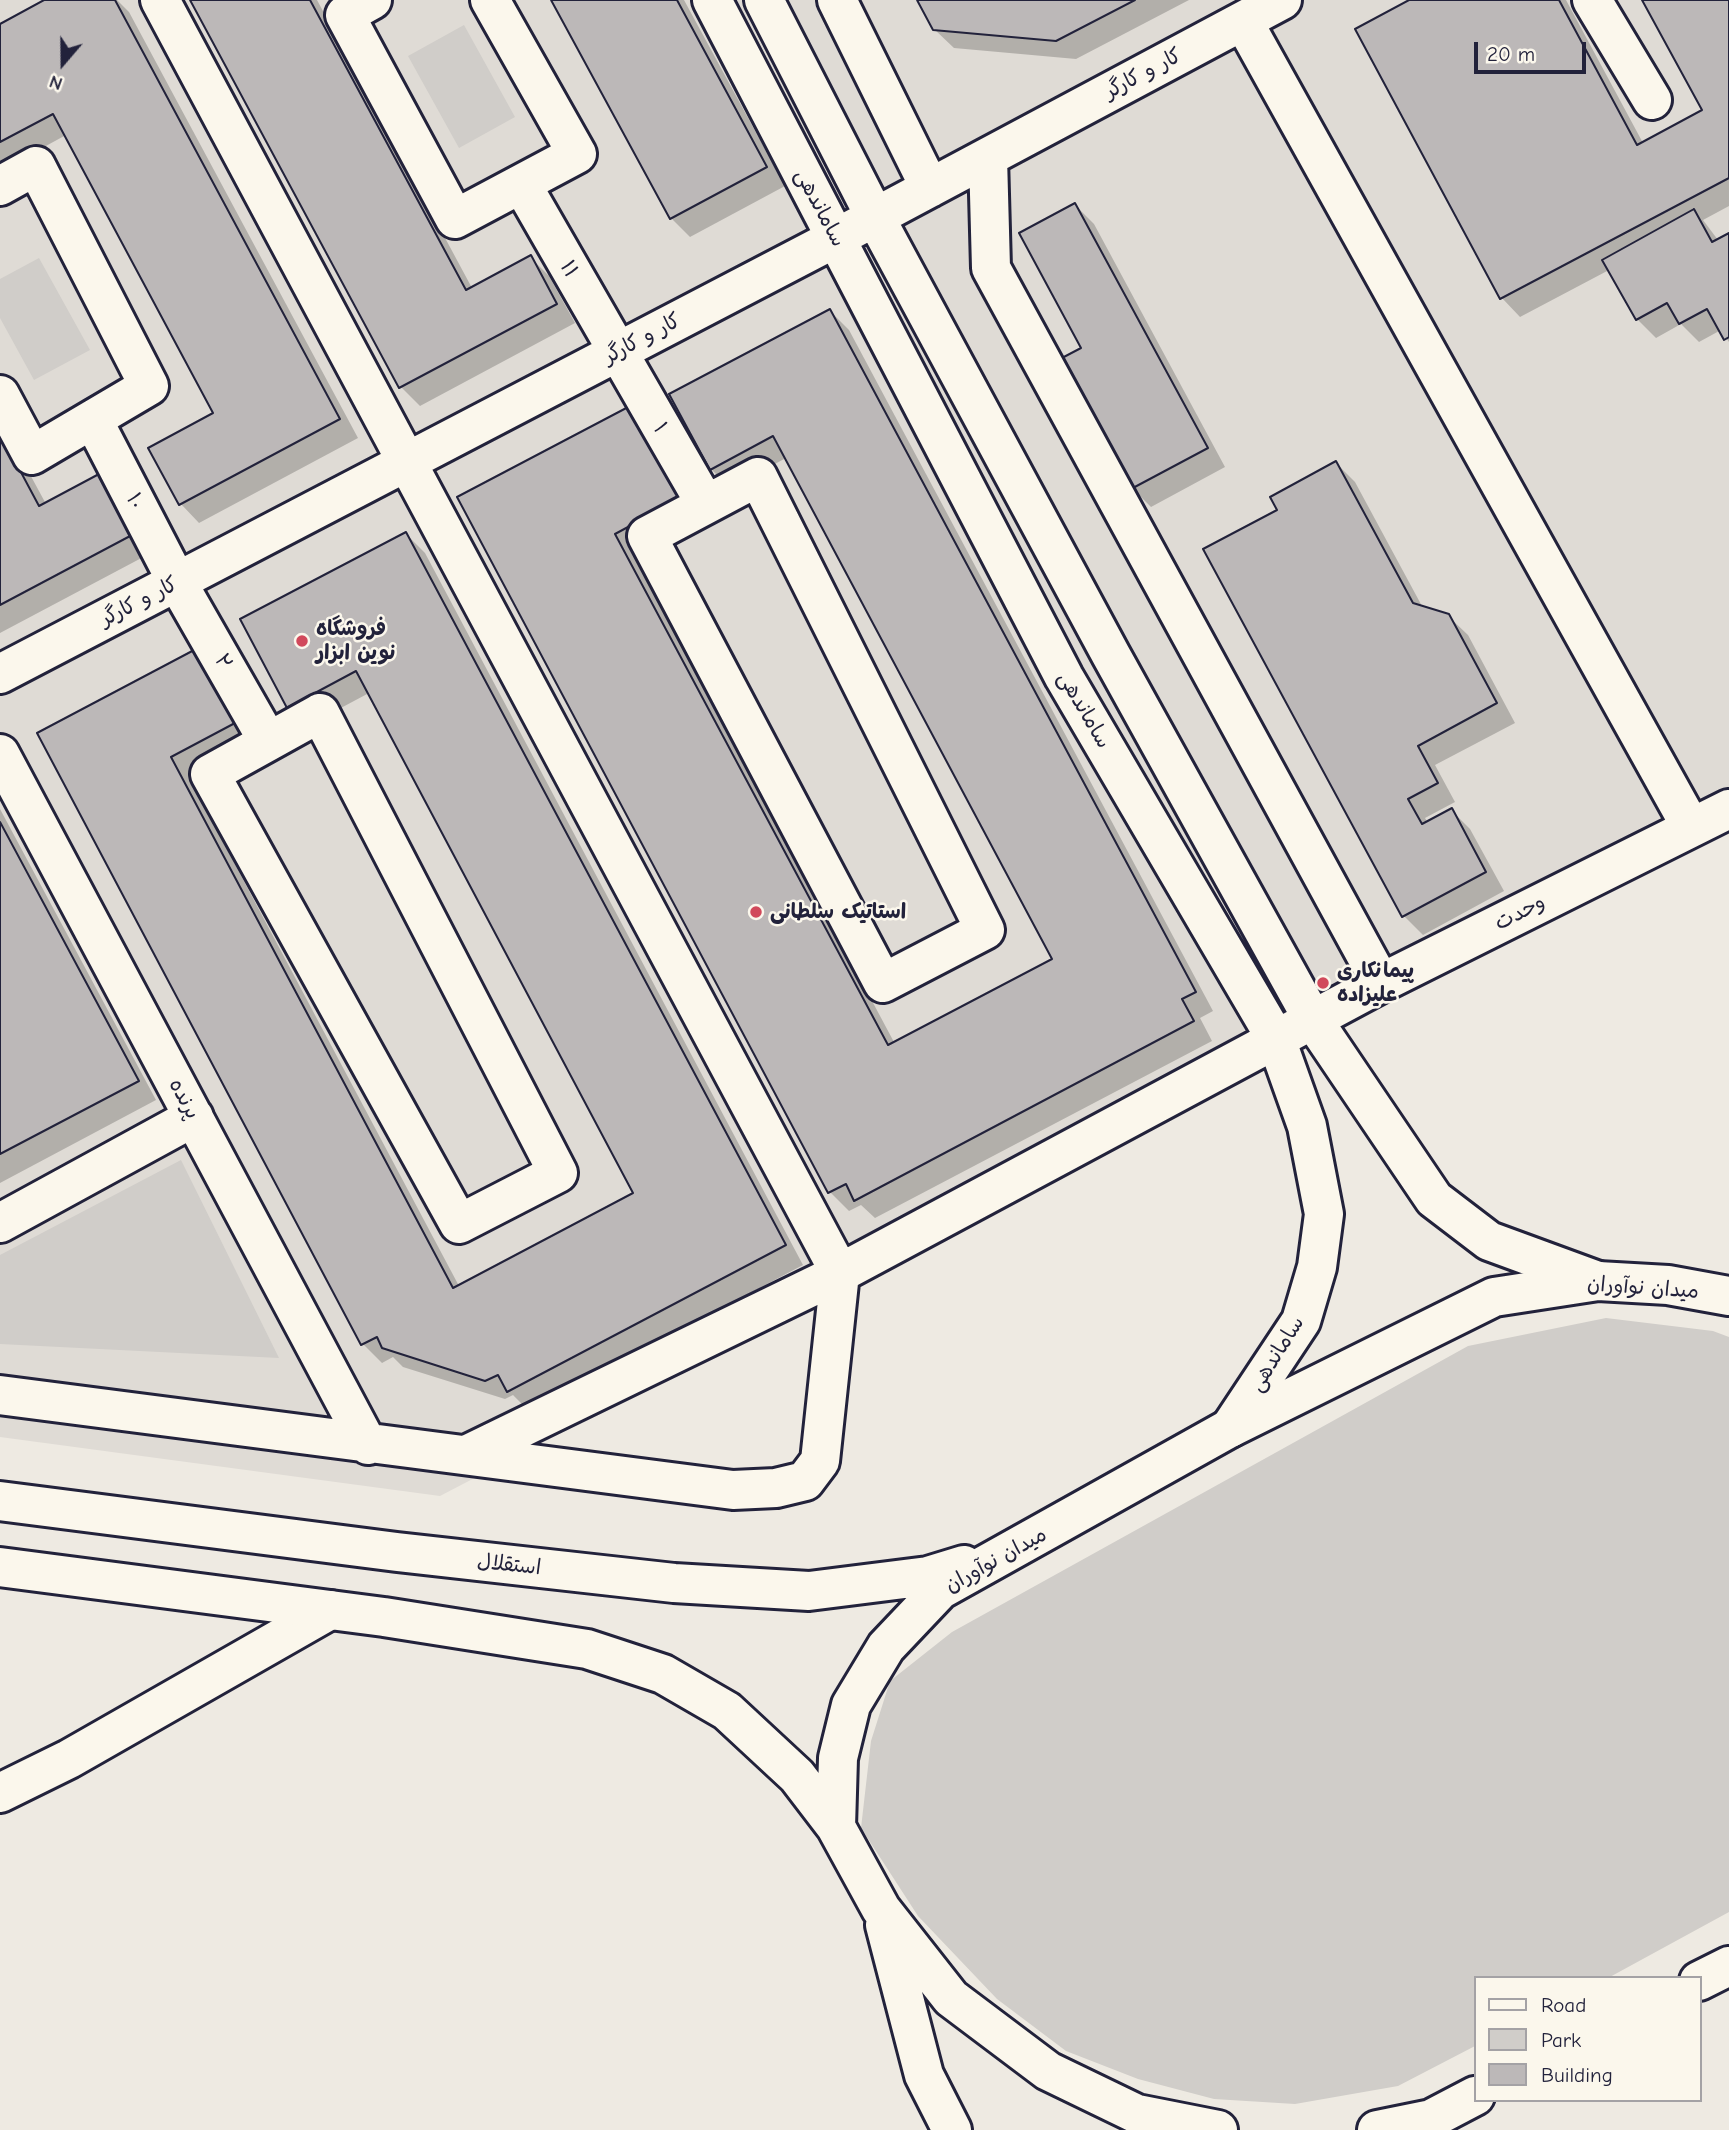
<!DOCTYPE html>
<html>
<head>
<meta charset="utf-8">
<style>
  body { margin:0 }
  #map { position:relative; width:1729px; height:2130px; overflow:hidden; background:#eeeae2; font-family:"Comic Neue",sans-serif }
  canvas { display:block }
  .legend { position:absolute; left:1474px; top:1976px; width:228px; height:126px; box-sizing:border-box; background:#fbf7ec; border:2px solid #a4a2a5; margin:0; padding:9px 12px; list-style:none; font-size:21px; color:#22223b }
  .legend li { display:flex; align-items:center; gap:14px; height:35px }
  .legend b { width:35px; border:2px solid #a4a2a5 }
  .north { position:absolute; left:28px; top:28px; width:70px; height:70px; -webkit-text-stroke:5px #fbf7ec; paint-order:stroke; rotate:200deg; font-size:19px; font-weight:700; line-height:28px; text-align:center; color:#22223b }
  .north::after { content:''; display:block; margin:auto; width:24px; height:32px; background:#22223b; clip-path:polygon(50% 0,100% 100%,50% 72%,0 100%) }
  .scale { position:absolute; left:1474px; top:42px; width:112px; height:32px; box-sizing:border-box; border:4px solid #22223b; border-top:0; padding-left:9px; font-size:21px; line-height:24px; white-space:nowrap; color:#22223b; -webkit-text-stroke:5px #fbf7ec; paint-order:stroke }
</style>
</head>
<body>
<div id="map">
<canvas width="1729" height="2130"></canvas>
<ul class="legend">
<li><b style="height:9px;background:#fbf7ec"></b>Road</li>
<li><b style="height:19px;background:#d0cdc9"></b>Park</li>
<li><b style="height:19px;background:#bcb8b8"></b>Building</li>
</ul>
<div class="north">N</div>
<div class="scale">20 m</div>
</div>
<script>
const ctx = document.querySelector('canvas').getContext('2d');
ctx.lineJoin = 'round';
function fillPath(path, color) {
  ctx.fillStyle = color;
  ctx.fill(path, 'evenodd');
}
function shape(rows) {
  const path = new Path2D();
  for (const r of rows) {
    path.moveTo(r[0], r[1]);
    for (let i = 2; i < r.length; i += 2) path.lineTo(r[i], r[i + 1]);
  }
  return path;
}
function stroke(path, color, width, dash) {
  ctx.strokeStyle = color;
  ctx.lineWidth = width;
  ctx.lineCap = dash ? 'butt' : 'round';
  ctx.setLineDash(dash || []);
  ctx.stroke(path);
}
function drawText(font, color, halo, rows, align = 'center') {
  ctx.font = font + ' "Comic Neue","Playpen Sans Arabic",sans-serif';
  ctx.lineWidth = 5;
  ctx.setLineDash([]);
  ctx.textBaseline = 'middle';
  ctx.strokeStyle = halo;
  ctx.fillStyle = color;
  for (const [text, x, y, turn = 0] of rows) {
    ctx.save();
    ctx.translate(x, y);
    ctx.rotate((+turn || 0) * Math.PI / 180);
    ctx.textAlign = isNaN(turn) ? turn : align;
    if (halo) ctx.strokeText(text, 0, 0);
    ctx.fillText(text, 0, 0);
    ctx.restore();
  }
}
const built = shape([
  [0,0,1729,0,1729,824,440,1496,0,1437]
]);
const green = shape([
  [464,25,515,117,459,148,408,56],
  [39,258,90,350,34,380,0,318,0,279],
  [181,1160,279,1358,0,1344,0,1255],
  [1606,1318,1713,1331,1729,1337,1729,1912,1608,1978,1475,1978,1475,2046,1398,2086,1295,2104,1214,2099,1138,2079,1066,2051,997,1999,918,1916,861,1828,871,1741,890,1681,952,1632,1468,1346]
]);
const shadow = shape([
  [48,0,117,0,129,12,358,438,199,523,181,504,215,414,66,135,0,171,0,26],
  [192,0,317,0,472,288,530,257,549,276,575,323,420,406,401,387],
  [553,0,684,0,785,186,690,237,671,218],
  [919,0,1189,0,1076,59,954,48,934,29],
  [1413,0,1566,0,1643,143,1704,111,1644,0,1729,0,1729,206,1703,220,1718,240,1729,235,1729,342,1721,330,1699,342,1681,324,1656,338,1637,319,1609,270,1520,317,1502,298],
  [1075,205,1094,224,1225,467,1151,507,1132,488,1084,348],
  [830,311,849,330,1213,1011,1200,1018,1212,1041,875,1218,861,1205,849,1211,830,1192,459,498,700,518,633,553,895,1044,1054,960,786,458,730,488,711,469],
  [0,419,46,504,99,476,118,495,149,554,0,633],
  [1336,463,1355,482,1423,608,1448,616,1468,635,1515,723,1435,765,1455,802,1425,818,1428,823,1451,810,1470,829,1504,891,1423,935,1404,916,1280,511],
  [406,534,425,553,803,1265,528,1410,513,1395,505,1399,403,1367,393,1357,382,1363,363,1344,39,734,196,652,253,743,188,776,459,1286,635,1194,369,693,307,726,288,707],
  [0,809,156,1100,0,1183]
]);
const building = shape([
  [44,0,115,0,340,419,179,505,148,448,213,413,53,114,0,142,0,24,44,0],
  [190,0,310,0,466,290,531,255,557,304,399,388,190,0],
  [551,0,677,0,767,167,670,219,551,0],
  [917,0,1135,0,1056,41,933,30,917,0],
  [1409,0,1559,0,1637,145,1702,110,1642,0,1729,0,1729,178,1500,299,1355,29,1409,0],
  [1075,203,1208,448,1131,489,1060,359,1081,348,1019,233,1075,203],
  [1694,209,1712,242,1729,233,1729,337,1724,340,1707,309,1679,324,1667,303,1636,320,1602,260,1694,209],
  [830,309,1196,992,1182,999,1194,1021,854,1201,846,1184,828,1193,457,497,632,405,682,498,615,534,888,1045,1052,959,773,436,710,470,669,394,830,309],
  [0,433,39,506,99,474,132,535,0,605,0,433],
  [1336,461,1413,603,1449,614,1497,703,1418,746,1438,783,1408,799,1422,824,1452,808,1486,872,1402,917,1203,549,1277,510,1270,497,1336,461],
  [406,532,786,1245,507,1392,498,1375,485,1381,382,1348,377,1337,361,1345,37,733,196,649,235,723,171,757,453,1288,633,1193,356,671,287,708,240,619,406,532],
  [0,822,139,1081,0,1154,0,822]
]);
const minor = shape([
  [160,0,840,1273,468,1454],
  [372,0,345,15,455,219,577,154,490,0],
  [712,0,1064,677,1276,1039,1307,1126,1324,1214,1317,1267,1301,1321,1230,1428],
  [764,0,875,217,1111,655,1313,1020,1434,1199,1489,1241,1598,1281],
  [837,0,930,188],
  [1592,0,1652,100],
  [1243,21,1691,827],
  [988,157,991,268,1381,983],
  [522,185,705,503],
  [0,186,36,166,149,386,32,455,0,395],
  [93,420,177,582,268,741],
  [758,477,985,930,883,983,647,536,758,477],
  [0,674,836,238,1282,0],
  [320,713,558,1173,459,1224,210,774,320,713],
  [0,754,368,1445],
  [0,1223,194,1117],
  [0,1395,733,1490,776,1488,805,1481,820,1461,840,1273,1381,983,1729,809],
  [0,1793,69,1759,330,1610]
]);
const major = shape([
  [0,1501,397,1552,674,1583,809,1591,928,1576,964,1565],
  [0,1567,384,1617,587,1649,663,1674,727,1711,797,1776,836,1827],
  [885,1925,924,2075,952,2130],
  [1699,1981,1729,1966],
  [1218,2130,1137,2114,1048,2071,951,1998,881,1909,836,1827,838,1758,851,1705,886,1647,940,1590,1230,1428,1494,1297,1598,1281,1668,1285,1729,1296],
  [1377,2130,1431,2119,1475,2096]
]);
const markers = [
  [302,641,7,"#d1495b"],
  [756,912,7,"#d1495b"],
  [1323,983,7,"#d1495b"]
];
const streetNames = [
  ["کار و کارگر",1143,74,-28],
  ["ساماندهی",820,208,62],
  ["۱۱",569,269,61],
  ["کار و کارگر",642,339,-28],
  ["۱",660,428,59],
  ["۱۰",135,501,62],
  ["کار و کارگر",139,602,-27],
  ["۲",223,662,60],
  ["ساماندهی",1084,710,60],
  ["وحدت",1520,913,-27],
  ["پرنده",184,1099,62],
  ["میدان نوآوران",1643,1288,4],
  ["ساماندهی",1277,1354,-58],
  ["میدان نوآوران",996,1560,-29],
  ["استقلال",509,1565,6]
];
const poiNames = [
  ["فروشگاه",316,629],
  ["نوین ابزار",316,653],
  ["استاتیک سلطانی",770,912],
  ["پیمانکاری",1337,971],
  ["علیزاده",1337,995]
];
fillPath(built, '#dfdbd5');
fillPath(green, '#d0cdc9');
fillPath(shadow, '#0003');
fillPath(building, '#bcb8b8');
stroke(building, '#22223b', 2);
stroke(minor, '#22223b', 44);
stroke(major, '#22223b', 44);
stroke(minor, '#fbf7ec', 38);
stroke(major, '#fbf7ec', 38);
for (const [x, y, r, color] of markers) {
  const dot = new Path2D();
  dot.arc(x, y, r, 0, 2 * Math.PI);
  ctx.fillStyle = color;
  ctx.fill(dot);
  stroke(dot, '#fbf7ec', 2.5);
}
drawText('21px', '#22223b', '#fbf7ec', streetNames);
drawText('bold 21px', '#22223b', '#fbf7ec', poiNames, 'left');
</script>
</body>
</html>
